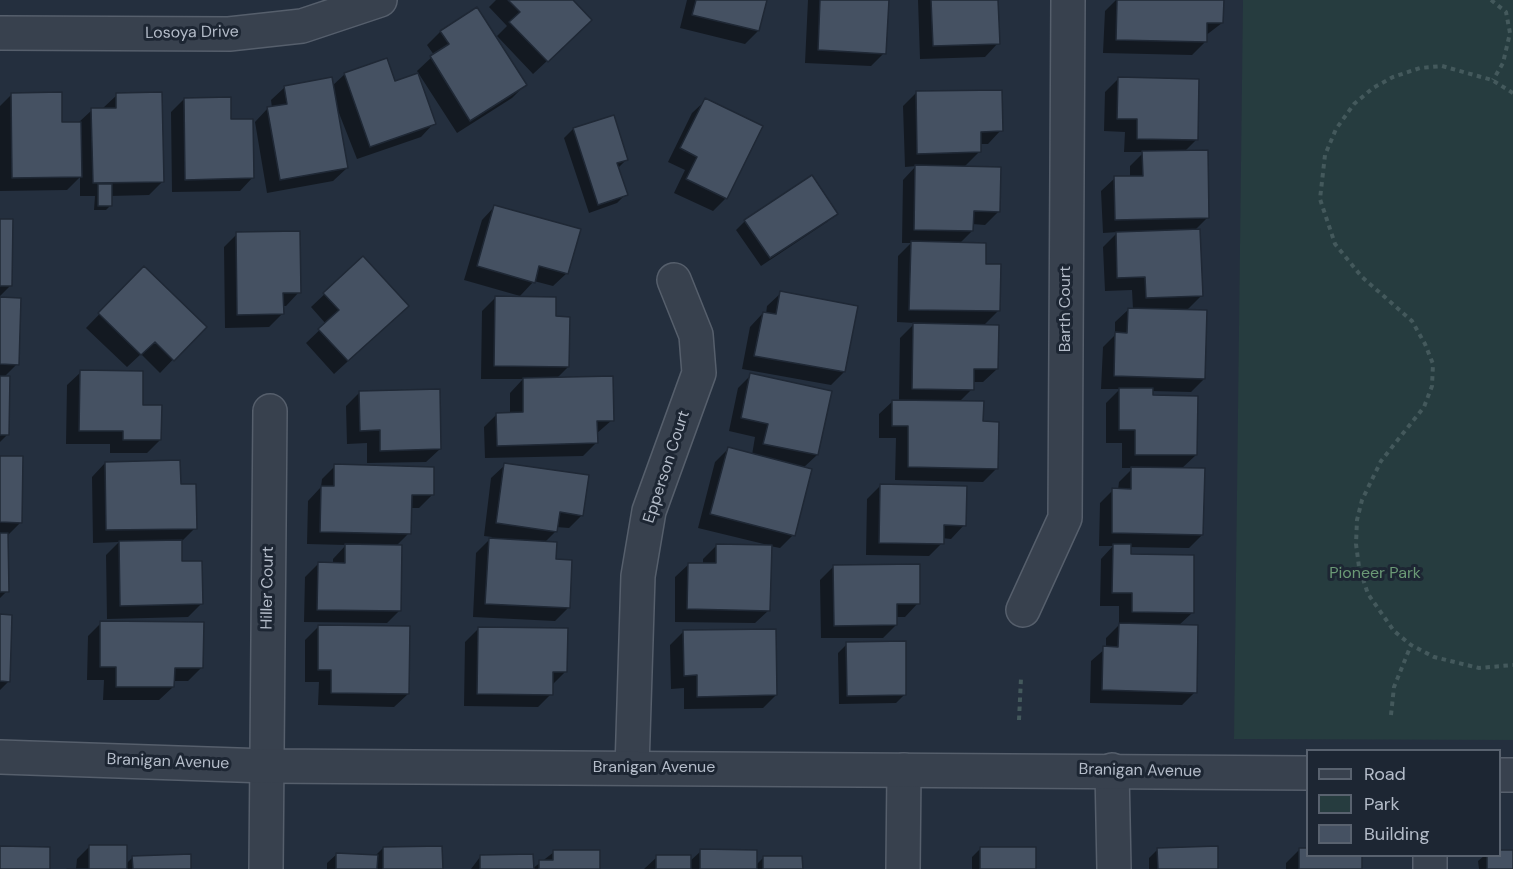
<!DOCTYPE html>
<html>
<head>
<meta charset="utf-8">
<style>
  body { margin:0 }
  #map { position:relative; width:1513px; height:869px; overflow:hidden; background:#242f3e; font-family:"DM Sans",sans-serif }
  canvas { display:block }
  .legend { position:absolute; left:1306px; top:749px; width:195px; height:108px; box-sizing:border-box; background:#1d2633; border:2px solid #59626f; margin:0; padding:8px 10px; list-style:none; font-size:18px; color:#b4bcc9 }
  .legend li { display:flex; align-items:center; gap:12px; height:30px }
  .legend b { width:30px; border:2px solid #59626f }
</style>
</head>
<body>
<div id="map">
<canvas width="1513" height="869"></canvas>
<ul class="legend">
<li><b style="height:8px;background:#38414e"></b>Road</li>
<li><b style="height:16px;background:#263c3f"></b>Park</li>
<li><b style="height:16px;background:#455162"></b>Building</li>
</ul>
</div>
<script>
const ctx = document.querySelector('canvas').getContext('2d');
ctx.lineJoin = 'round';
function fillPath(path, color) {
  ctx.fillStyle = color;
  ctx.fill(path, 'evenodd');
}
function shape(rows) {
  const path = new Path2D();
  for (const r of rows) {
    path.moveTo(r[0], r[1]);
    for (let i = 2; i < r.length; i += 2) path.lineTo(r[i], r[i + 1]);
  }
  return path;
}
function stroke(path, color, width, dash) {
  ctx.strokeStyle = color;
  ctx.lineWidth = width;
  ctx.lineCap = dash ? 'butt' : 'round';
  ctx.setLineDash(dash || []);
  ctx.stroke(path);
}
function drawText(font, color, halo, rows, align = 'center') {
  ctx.font = font + ' "DM Sans",sans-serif';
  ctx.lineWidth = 6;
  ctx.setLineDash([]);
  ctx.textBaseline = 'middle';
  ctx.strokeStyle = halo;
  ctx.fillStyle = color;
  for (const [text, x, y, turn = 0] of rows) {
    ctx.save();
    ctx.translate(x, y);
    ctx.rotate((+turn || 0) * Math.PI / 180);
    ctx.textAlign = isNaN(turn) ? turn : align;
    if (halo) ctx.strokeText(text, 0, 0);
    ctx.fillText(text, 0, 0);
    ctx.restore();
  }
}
const green = shape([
  [1243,0,1513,0,1513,740,1234,739]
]);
const shadow = shape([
  [496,0,571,0,577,33,533,74,497,36,507,26,489,7],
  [687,0,766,0,758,31,745,44,680,28],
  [808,0,887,0,884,53,871,66,805,63],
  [918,0,997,0,998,43,985,57,920,59],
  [1116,0,1222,0,1222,23,1205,36,1205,42,1192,55,1103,53,1105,11],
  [477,9,525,85,512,98,457,133,417,71,434,55,427,45,440,32],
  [345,74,394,83,434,123,421,137,357,159,335,103,347,168,333,181,267,193,255,122,268,108,272,108,271,100,285,87,332,86],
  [1118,79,1197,139,1184,152,1208,217,1194,231,1201,296,1186,311,1204,379,1191,392,1151,391,1151,397,1196,455,1181,469,1202,535,1189,548,1129,547,1129,555,1192,613,1178,626,1195,692,1182,705,1090,703,1091,661,1106,648,1106,638,1119,625,1119,606,1100,606,1101,559,1113,546,1099,546,1100,503,1113,490,1118,490,1119,482,1133,468,1122,468,1122,443,1106,443,1106,403,1120,389,1101,389,1103,347,1115,335,1115,322,1129,309,1133,309,1132,290,1105,291,1103,247,1118,232,1103,233,1101,191,1115,178,1130,178,1130,166,1144,152,1124,152,1125,132,1104,131,1105,92],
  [916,93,1001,130,988,144,979,144,979,152,964,167,999,211,985,225,972,224,972,231,959,244,984,266,998,311,983,326,997,369,983,382,972,382,972,389,959,402,982,423,997,468,983,482,895,480,896,438,879,438,879,414,893,401,899,401,900,338,915,323,897,322,898,256,911,243,902,243,903,180,916,166,905,167,903,106],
  [12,94,60,124,78,123,92,110,103,108,117,95,162,182,149,195,110,196,110,206,106,210,94,210,95,196,80,196,80,177,67,190,0,191,0,106],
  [184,99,230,121,253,177,240,191,172,192,171,112],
  [706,100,726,198,713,211,674,193,685,170,668,162,692,113],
  [573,129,627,159,617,169,626,194,617,203,589,213,564,138],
  [495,206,567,273,553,286,534,281,520,296,464,280,482,220],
  [836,213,827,222,761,266,736,230,745,221],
  [0,221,10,286,0,296],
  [237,234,299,292,286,306,282,306,282,314,269,327,225,328,224,247],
  [363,258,394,319,334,374,306,343,326,324,311,307],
  [144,268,204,327,160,373,141,354,127,367,86,328],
  [781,293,844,372,831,385,742,369,750,327,763,313,766,314,767,306],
  [495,298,554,318,568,367,556,379,612,420,596,434,596,443,583,456,485,458,484,427,497,414,510,414,510,393,523,379,481,379,482,311],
  [0,299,17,364,4,377,8,434,0,442],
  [81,372,160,440,147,453,110,453,110,444,66,444,67,385],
  [751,375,817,455,803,468,793,535,780,548,770,546,769,610,755,623,675,622,675,577,689,564,703,564,703,559,717,545,768,545,698,528,715,462,728,449,752,455,755,437,729,431,738,388],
  [359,393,440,449,426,462,367,463,367,443,347,444,346,406],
  [0,457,21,522,7,536,7,591,0,598],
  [105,463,179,486,195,528,182,541,181,562,201,604,188,617,107,619,106,555,119,542,93,543,92,477],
  [505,465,582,515,569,528,556,527,556,531,544,543,554,561,568,608,555,621,473,617,476,553,492,537,484,536,491,478],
  [335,466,432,495,419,508,410,508,409,533,396,546,400,610,387,623,304,622,305,577,318,564,333,564,333,559,346,545,307,544,308,501,321,487,322,479],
  [880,486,964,525,951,539,942,538,942,543,929,556,866,555,867,499],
  [833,567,918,603,905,617,896,617,896,625,883,638,821,638,820,580],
  [0,616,9,681,0,690],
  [101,623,202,667,188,681,173,681,173,687,159,700,103,700,104,680,87,680,88,636],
  [319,626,408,694,394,707,318,705,319,682,305,682,305,640],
  [478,629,565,672,551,686,551,694,538,707,464,706,465,642],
  [683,632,776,695,763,708,684,709,684,688,671,689,670,645],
  [847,644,905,694,896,703,839,704,838,653],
  [90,846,125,865,133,857,189,869,76,869,77,859],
  [383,848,441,869,327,869,327,863,337,854,375,856],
  [981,848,1034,869,972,869,972,857],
  [1158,849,1217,869,1149,869,1149,858],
  [1300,849,1308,856,1360,856,1360,869,1286,869,1286,863],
  [701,851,755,866,763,858,801,869,644,869,657,857,689,862],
  [1500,851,1513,851,1513,869,1479,869,1478,861,1484,856,1500,856],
  [554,852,599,869,532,869],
  [480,857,532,869,471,869]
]);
const building = shape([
  [508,0,573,0,592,20,548,62,509,22,520,12,508,0],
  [696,0,767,0,759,31,692,15,696,0],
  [820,0,889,0,886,54,818,50,820,0],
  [931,0,998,0,1000,44,933,46,931,0],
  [1117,0,1224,0,1223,23,1207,23,1207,42,1116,40,1117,0],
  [477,7,527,85,470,121,430,56,449,44,440,31,477,7],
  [387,58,395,81,418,73,436,124,370,147,344,73,387,58],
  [332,77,348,168,280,180,267,107,287,104,284,86,332,77],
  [1118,77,1199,79,1198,140,1137,139,1137,119,1117,119,1118,77],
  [1002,90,1003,131,981,132,981,152,917,154,916,91,1002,90],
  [62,92,62,122,81,122,82,177,12,178,11,93,62,92],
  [162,92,164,182,93,183,91,108,116,108,116,93,162,92],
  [231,97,231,119,253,119,254,178,185,180,184,98,231,97],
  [705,98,763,126,727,199,686,179,697,157,680,148,705,98],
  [614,115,628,160,617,163,628,195,598,205,573,128,614,115],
  [1208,150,1209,218,1115,220,1114,176,1143,176,1142,151,1208,150],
  [915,165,1001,167,1000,212,974,211,973,231,914,230,915,165],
  [812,175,838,214,770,258,744,220,812,175],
  [98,184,112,184,112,206,98,206,98,184],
  [494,205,581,229,568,274,539,266,535,283,477,266,494,205],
  [0,219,13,219,12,286,0,286,0,219],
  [1200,229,1203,296,1146,298,1145,277,1117,278,1116,232,1200,229],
  [300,231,301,293,283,293,284,314,237,315,236,232,300,231],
  [911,241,986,243,986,264,1001,264,1000,311,909,310,911,241],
  [363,256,409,306,348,361,318,329,339,310,323,293,363,256],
  [144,266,207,327,174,361,155,342,141,355,98,313,144,266],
  [780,291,858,306,845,372,754,356,763,312,776,314,780,291],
  [495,296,556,297,556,316,570,317,569,367,494,366,495,296],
  [0,297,21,298,19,365,0,364,0,297],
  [1128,308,1207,310,1205,379,1114,376,1115,332,1127,333,1128,308],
  [913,323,999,325,998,369,974,369,974,390,912,389,913,323],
  [80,370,143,371,143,405,162,405,161,440,123,440,123,431,79,431,80,370],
  [750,373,832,391,818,455,763,444,768,424,741,418,750,373],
  [0,376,10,376,9,435,0,435,0,376],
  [613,376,614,421,597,421,598,443,497,446,496,413,523,412,523,378,613,376],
  [1119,388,1153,388,1153,395,1198,396,1197,455,1135,455,1135,430,1119,430,1119,388],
  [440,389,441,449,380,451,380,430,360,431,359,391,440,389],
  [892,400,984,401,983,421,999,422,998,469,908,467,908,426,892,426,892,400],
  [728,447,812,469,795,536,710,514,728,447],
  [0,456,23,456,22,523,0,522,0,456],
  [180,460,181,484,196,484,197,529,106,530,105,462,180,460],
  [504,463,589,475,583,516,560,512,557,532,496,523,504,463],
  [334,464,434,467,434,495,412,495,411,534,320,532,321,486,334,486,334,464],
  [1131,467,1205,468,1203,535,1112,533,1112,488,1131,489,1131,467],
  [880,484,967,486,966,526,944,525,944,544,879,543,880,484],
  [0,533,8,533,9,592,0,592,0,533],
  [489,538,557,542,556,559,572,560,570,608,485,604,489,538],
  [182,540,182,561,202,561,203,604,120,606,119,541,182,540],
  [345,544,402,545,401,611,317,610,318,562,345,563,345,544],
  [716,544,772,545,770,611,687,609,688,563,716,563,716,544],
  [1113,544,1131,544,1131,554,1194,555,1194,613,1132,612,1132,593,1112,593,1113,544],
  [920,564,920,604,897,604,897,625,834,626,833,565,920,564],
  [0,614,12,615,10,682,0,681,0,614],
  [100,621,204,622,203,668,175,668,174,687,116,687,116,667,100,667,100,621],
  [1119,623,1198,625,1197,693,1102,690,1103,646,1118,647,1119,623],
  [318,625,410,626,409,694,331,693,331,670,318,670,318,625],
  [478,627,568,628,567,672,553,672,553,695,477,694,478,627],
  [776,629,777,695,697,697,697,675,684,676,683,630,776,629],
  [906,641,906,695,847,696,846,642,906,641],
  [89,845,127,845,127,869,67,869,89,869,89,845],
  [0,846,50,847,50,869,0,869,0,846],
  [442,846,443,869,383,869,383,847,442,846],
  [1218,846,1218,869,1158,869,1157,848,1218,846],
  [980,847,1036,847,1036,869,980,869,980,847],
  [1299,848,1308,848,1308,856,1362,856,1362,869,1299,869,1299,848],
  [700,849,757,850,757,869,700,869,700,849],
  [553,850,600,850,600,869,539,869,539,860,553,860,553,850],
  [1500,850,1513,850,1513,869,1487,869,1487,856,1500,856,1500,850],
  [336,853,378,855,377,869,336,869,336,853],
  [191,854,191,869,133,869,132,856,191,854],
  [533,854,534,869,480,869,480,855,533,854],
  [656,855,691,855,691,869,656,869,656,855],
  [763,856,802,856,803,869,763,869,763,856]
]);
const path = shape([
  [1491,0,1506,12,1510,33,1503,63,1493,80],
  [1513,93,1492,80,1442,66,1420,68,1393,77,1373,88,1354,104,1336,129,1325,155,1320,199,1335,244,1362,277,1412,321,1425,344,1433,364,1432,386,1424,407,1381,461,1362,500,1357,520,1356,544,1359,567,1368,594,1394,631,1411,645,1434,657,1479,668,1513,665],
  [1391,715,1394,687,1411,645],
  [1019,720,1021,678]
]);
const minor = shape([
  [0,33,229,34,302,26,380,0],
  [1023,610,1065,518,1068,0],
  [632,768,638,576,649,511,699,373,696,335,674,280],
  [1112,770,1114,869],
  [266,869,270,411],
  [903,869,904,770],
  [1430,869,1430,856]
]);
const tertiary = shape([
  [0,757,267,766,1308,773],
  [1500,775,1513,775]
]);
const streetNames = [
  ["Losoya Drive",192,33,-1],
  ["Barth Court",1066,309,-90],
  ["Epperson Court",667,467,-72],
  ["Hiller Court",268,588,-89],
  ["Branigan Avenue",168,762,2],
  ["Branigan Avenue",654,768],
  ["Branigan Avenue",1140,771,1]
];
const parkNames = [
  ["Pioneer Park",1375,574]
];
fillPath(green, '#263c3f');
fillPath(shadow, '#0007');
fillPath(building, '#455162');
stroke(building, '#1f2835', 1.5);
stroke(minor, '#565f6c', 36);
stroke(tertiary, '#565f6c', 36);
stroke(path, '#44595c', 4, [4.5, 4.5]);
stroke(minor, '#38414e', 33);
stroke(tertiary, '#38414e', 33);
drawText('16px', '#b4bcc9', '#1d2633', streetNames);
drawText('16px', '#6b9a76', '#1d2633', parkNames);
</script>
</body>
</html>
